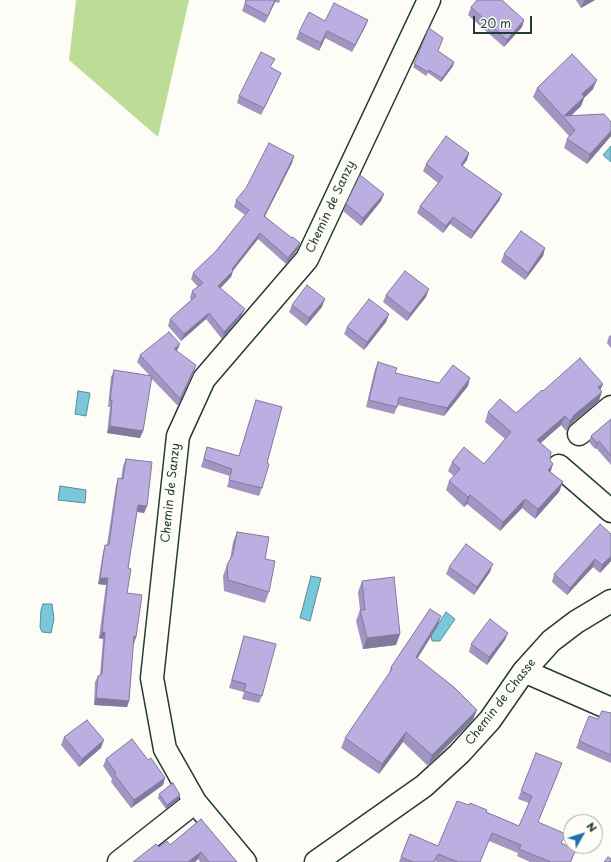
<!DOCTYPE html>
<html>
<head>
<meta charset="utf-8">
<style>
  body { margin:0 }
  #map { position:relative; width:611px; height:862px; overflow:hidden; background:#fdfcf7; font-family:"Playpen Sans",sans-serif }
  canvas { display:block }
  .north { position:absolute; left:563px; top:814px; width:40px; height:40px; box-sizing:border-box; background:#fdfcf7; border:1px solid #a4b0a9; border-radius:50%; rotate:51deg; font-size:11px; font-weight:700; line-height:16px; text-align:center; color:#1f3d34 }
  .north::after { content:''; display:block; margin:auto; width:14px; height:18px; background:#1f6fb2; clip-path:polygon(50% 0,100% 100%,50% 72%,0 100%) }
  .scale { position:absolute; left:473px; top:16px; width:59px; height:18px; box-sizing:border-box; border:2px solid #1f3d34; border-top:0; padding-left:5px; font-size:12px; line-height:14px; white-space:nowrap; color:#1f3d34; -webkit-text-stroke:3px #fdfcf7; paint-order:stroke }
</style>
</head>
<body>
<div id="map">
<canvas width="611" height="862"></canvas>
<div class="north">N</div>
<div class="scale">20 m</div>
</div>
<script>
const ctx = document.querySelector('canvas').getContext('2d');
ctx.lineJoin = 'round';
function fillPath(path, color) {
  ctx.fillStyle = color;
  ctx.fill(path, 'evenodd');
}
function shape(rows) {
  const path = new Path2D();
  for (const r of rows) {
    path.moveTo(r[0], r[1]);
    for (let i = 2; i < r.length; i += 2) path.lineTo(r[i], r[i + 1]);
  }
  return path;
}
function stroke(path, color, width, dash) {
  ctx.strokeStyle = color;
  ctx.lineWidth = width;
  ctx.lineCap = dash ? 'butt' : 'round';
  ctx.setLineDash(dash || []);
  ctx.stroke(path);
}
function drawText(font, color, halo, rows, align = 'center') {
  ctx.font = font + ' "Playpen Sans",sans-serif';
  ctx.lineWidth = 3;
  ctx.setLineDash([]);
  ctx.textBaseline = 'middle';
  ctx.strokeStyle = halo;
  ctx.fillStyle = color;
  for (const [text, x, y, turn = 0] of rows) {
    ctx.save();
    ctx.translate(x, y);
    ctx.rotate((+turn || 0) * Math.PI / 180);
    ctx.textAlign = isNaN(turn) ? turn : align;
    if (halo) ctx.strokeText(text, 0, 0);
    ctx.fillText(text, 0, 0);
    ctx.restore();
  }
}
const green = shape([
  [76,0,189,0,158,137,69,60]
]);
const water = shape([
  [611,146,611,162,603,155,611,146],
  [78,391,90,393,86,416,75,414,78,391],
  [60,486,86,490,85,503,58,500,60,486],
  [311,576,321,578,310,621,300,618,311,576],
  [43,604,52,604,54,619,51,633,42,632,40,627,41,610,43,604],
  [446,612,455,619,440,641,432,641,431,635,446,612]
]);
const minor = shape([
  [579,434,611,407],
  [559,466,611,511],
  [524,671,611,709],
  [119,862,195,802],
  [245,862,195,802,165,749,152,678,178,436,204,379,307,259,429,0],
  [316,862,424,786,459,754,490,720,524,671,551,641,576,622,611,601]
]);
const wall = shape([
  [246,0,280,0,279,3,275,2,265,23,242,11],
  [576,0,595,0,581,8],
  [471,7,524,20,522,27,504,47,468,15],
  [368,20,365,27,352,52,325,38,319,51,296,39,299,32,325,21],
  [429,28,438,51,454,62,453,66,441,82,428,73,426,76,413,67],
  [271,68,281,73,278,80,261,115,237,103,239,96],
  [537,88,593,89,584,98,581,106,571,116,611,122,611,136,587,164,564,148,567,139,569,136,533,97],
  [469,153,467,160,462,166,502,194,499,201,471,239,450,224,443,233,417,213,420,206,438,183,423,171,426,164],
  [294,156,292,163,265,216,298,249,286,264,258,239,233,270,231,277,220,288,242,315,222,339,206,319,181,341,168,326,170,319,191,300,190,298,192,291,198,287,191,279,193,273,216,251,245,215,234,207,236,200],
  [384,194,381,201,361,226,343,211,346,204],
  [545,248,543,256,525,280,501,262,504,254],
  [386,295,426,297,407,321,383,302],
  [292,305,322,307,306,326,289,312],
  [389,314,386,322,364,350,344,334,347,327],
  [611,335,611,348,607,343,609,336],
  [177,351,194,372,178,406,151,378,143,431,140,438,107,433,110,407,108,407,111,377,114,370,150,376,137,362,140,355],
  [378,362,395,373,439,383,468,386,444,416,398,405,394,414,366,407,375,369],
  [603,384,600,390,599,401,571,424,566,431,561,425,540,443,550,472,563,482,559,492,535,519,522,508,500,531,467,504,464,507,446,490,449,481,454,476,448,471,452,462,484,464,505,439,485,422,488,412,516,413,543,391],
  [256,400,267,463,262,488,259,496,227,487,230,476,201,467,207,447,239,456],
  [611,419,611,465,596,448,595,449,589,442,591,436],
  [126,459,147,506,144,513,137,512,128,568,127,593,136,637,134,643,133,643,129,701,127,707,94,705,95,682,98,676,100,675,103,639,99,638,106,585,98,584,103,552,105,545,107,545,116,485,118,478,121,479,123,466],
  [237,532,265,559,269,592,265,603,224,591,223,576,227,565,230,560,233,542],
  [611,534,611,561,600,573,593,567,567,595,552,582,554,574],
  [449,567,490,572,474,595,446,574],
  [362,581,400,634,396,645,363,649,356,621,360,610,358,592],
  [437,627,417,659,473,720,428,766,403,742,379,774,341,748,345,738,388,676,391,667],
  [244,636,262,696,259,703,242,699,244,692,229,688,242,643],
  [505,640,487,665,469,652,471,644],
  [611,713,611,763,576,748,579,741,598,719],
  [64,737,101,748,79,767,61,745],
  [536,753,559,771,538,822,562,844,573,857,571,862,530,862,517,856,518,853,489,841,480,862,437,862,435,861,434,862,399,862,410,834,438,846,486,812,519,826,529,803,518,799],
  [106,759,148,760,165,778,163,785,131,808,111,782,112,779,103,766],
  [159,794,179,799,166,809,158,798],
  [201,819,237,862,200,862,198,859,195,862,133,862,159,847,170,845]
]);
const shadedWall = shape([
  [275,0,276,0,265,23,268,16],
  [585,0,595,0,581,8,584,1],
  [368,20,365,27,352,52,355,45],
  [524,20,522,27,504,47,507,40],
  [327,31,325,38,319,51,321,43],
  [454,62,453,66,441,82,442,78],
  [281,73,278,80,261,115,264,108],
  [597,80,593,89,584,98,581,106,566,120,563,117,582,94],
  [611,131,611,136,587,164,590,154],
  [469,153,467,160,458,172,461,165],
  [294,156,292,163,262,222,264,216],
  [384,194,381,201,361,226,363,218],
  [502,194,499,201,471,239,474,232],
  [453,217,450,224,443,233,446,226],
  [260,233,258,239,232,272,233,271,231,277,216,293,218,286],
  [300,243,298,249,286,264,288,258],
  [545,248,543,256,525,280,528,273],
  [429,289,426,297,407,321,410,314],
  [325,299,322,307,306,326,309,318],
  [245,309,242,315,222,339,224,332],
  [209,313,206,319,181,341,184,334],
  [389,314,386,322,364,350,367,342],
  [180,344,177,351,174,349],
  [196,365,194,372,178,406,180,399],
  [470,378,468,386,444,416,447,408],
  [603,384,599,393,598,387],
  [602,392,599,401,571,424,566,431,570,421,574,415],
  [565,416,561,425,533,450,537,440],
  [110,426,143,431,140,438,107,433],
  [599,441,596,448,595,449,597,443],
  [553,464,550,474,548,470],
  [563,482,559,492,535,519,538,509],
  [470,495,467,504,464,507,468,497],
  [525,499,522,508,500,531,503,522],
  [138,505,147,506,144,513,135,511],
  [611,556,611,561,600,573,602,565],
  [595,559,593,567,567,595,570,588],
  [493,564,490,572,474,595,477,587],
  [100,578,108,578,106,585,98,584],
  [441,616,437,627,412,667,416,657],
  [102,632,105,632,103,639,99,638],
  [508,633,505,640,487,665,489,657],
  [400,634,396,645,363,649,367,638],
  [134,636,136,637,134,643,131,643],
  [96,698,129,701,127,707,94,705],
  [477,710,473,720,428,766,432,755],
  [406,732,403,742,379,774,382,764],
  [104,740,101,748,79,767,82,759],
  [165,778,163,785,131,808,134,800],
  [180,795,179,799,166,809,167,805],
  [201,852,198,859,195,862,188,862]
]);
const building = shape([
  [246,0,275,0,268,16,245,4,246,0],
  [477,0,502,0,524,20,507,40,471,7,477,0],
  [334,3,368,20,355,45,327,31,321,43,299,32,309,12,325,21,334,3],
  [429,28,443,38,438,51,454,62,442,78,429,70,428,72,414,64,429,28],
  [261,52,275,59,270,67,281,73,264,108,239,96,261,52],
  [572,54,597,80,582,94,584,97,564,116,604,114,611,122,611,131,590,154,567,139,575,130,537,88,572,54],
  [446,136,469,153,461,165,502,194,474,232,453,217,446,226,420,206,443,177,426,164,446,136],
  [269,143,294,156,264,216,292,238,293,237,300,243,288,258,260,233,232,269,233,271,218,286,245,309,224,332,209,313,184,334,170,319,196,296,192,291,203,283,193,273,216,251,249,210,236,200,246,188,269,143],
  [360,175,384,194,363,218,346,204,360,175],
  [521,231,545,248,528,273,504,254,521,231],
  [405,271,429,289,410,314,386,295,405,271],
  [307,285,325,299,309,318,292,305,307,285],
  [369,299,389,314,367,342,347,327,369,299],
  [169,332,180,344,174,349,196,365,180,399,140,355,169,332],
  [580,358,603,384,598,387,602,392,574,415,570,421,565,416,537,440,551,452,550,460,553,464,548,470,563,482,538,509,525,499,503,522,470,495,468,497,449,481,460,469,452,462,464,447,484,464,511,432,488,412,500,399,516,413,542,390,543,391,580,358],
  [378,362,397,368,395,373,439,383,453,365,470,378,447,408,399,397,397,407,369,400,378,362],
  [114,370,152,376,143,431,110,426,112,400,110,400,114,370],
  [256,400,282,407,267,463,269,464,262,488,229,480,232,469,204,459,207,447,239,456,256,400],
  [611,419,611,456,599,441,597,443,591,436,611,419],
  [126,459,152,462,147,506,138,505,128,568,131,569,127,593,142,595,136,637,134,636,129,701,96,698,98,676,102,674,105,632,102,632,108,578,100,578,105,545,109,545,118,478,123,479,126,459],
  [600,524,611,534,611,556,602,565,595,559,570,588,554,574,600,524],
  [237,532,269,537,265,559,275,561,269,592,228,580,227,565,233,554,237,532],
  [466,544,493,564,477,587,449,567,466,544],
  [394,577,400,634,367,638,360,610,365,610,362,581,394,577],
  [430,609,441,616,416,657,455,688,477,710,432,755,406,732,382,764,345,738,392,669,391,667,430,609],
  [490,619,508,633,489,657,471,644,490,619],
  [244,636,276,644,262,696,244,691,246,684,232,680,244,636],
  [602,711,611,713,611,755,579,741,589,716,598,719,602,711],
  [87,720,104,740,82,759,64,737,87,720],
  [132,739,148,760,151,758,165,778,134,800,114,774,116,773,106,759,132,739],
  [536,753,562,763,538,822,566,834,561,843,576,850,570,862,551,862,519,849,521,845,492,833,480,862,458,862,438,854,434,862,413,862,401,857,410,834,438,846,457,801,469,805,470,803,487,810,486,812,519,826,532,796,521,791,536,753],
  [173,783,180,795,167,805,159,794,173,783],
  [201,819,237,862,209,862,201,852,188,862,133,862,156,844,159,847,167,841,170,845,201,819],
  [608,857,611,859,611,862,604,862,608,857]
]);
const streetNames = [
  ["Chemin de Sanzy",331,207,-65],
  ["Chemin de Sanzy",171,493,-84],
  ["Chemin de Chasse",501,702,-52]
];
fillPath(green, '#bddd96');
fillPath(water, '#7ac6da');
stroke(water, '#568f98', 1);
stroke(minor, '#1f3d34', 25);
stroke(minor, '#fdfcf7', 22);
fillPath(wall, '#a096c1');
fillPath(shadedWall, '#827a9d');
fillPath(building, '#baafe0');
stroke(building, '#827a9d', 1);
drawText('12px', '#1f3d34', '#fdfcf7', streetNames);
</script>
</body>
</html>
